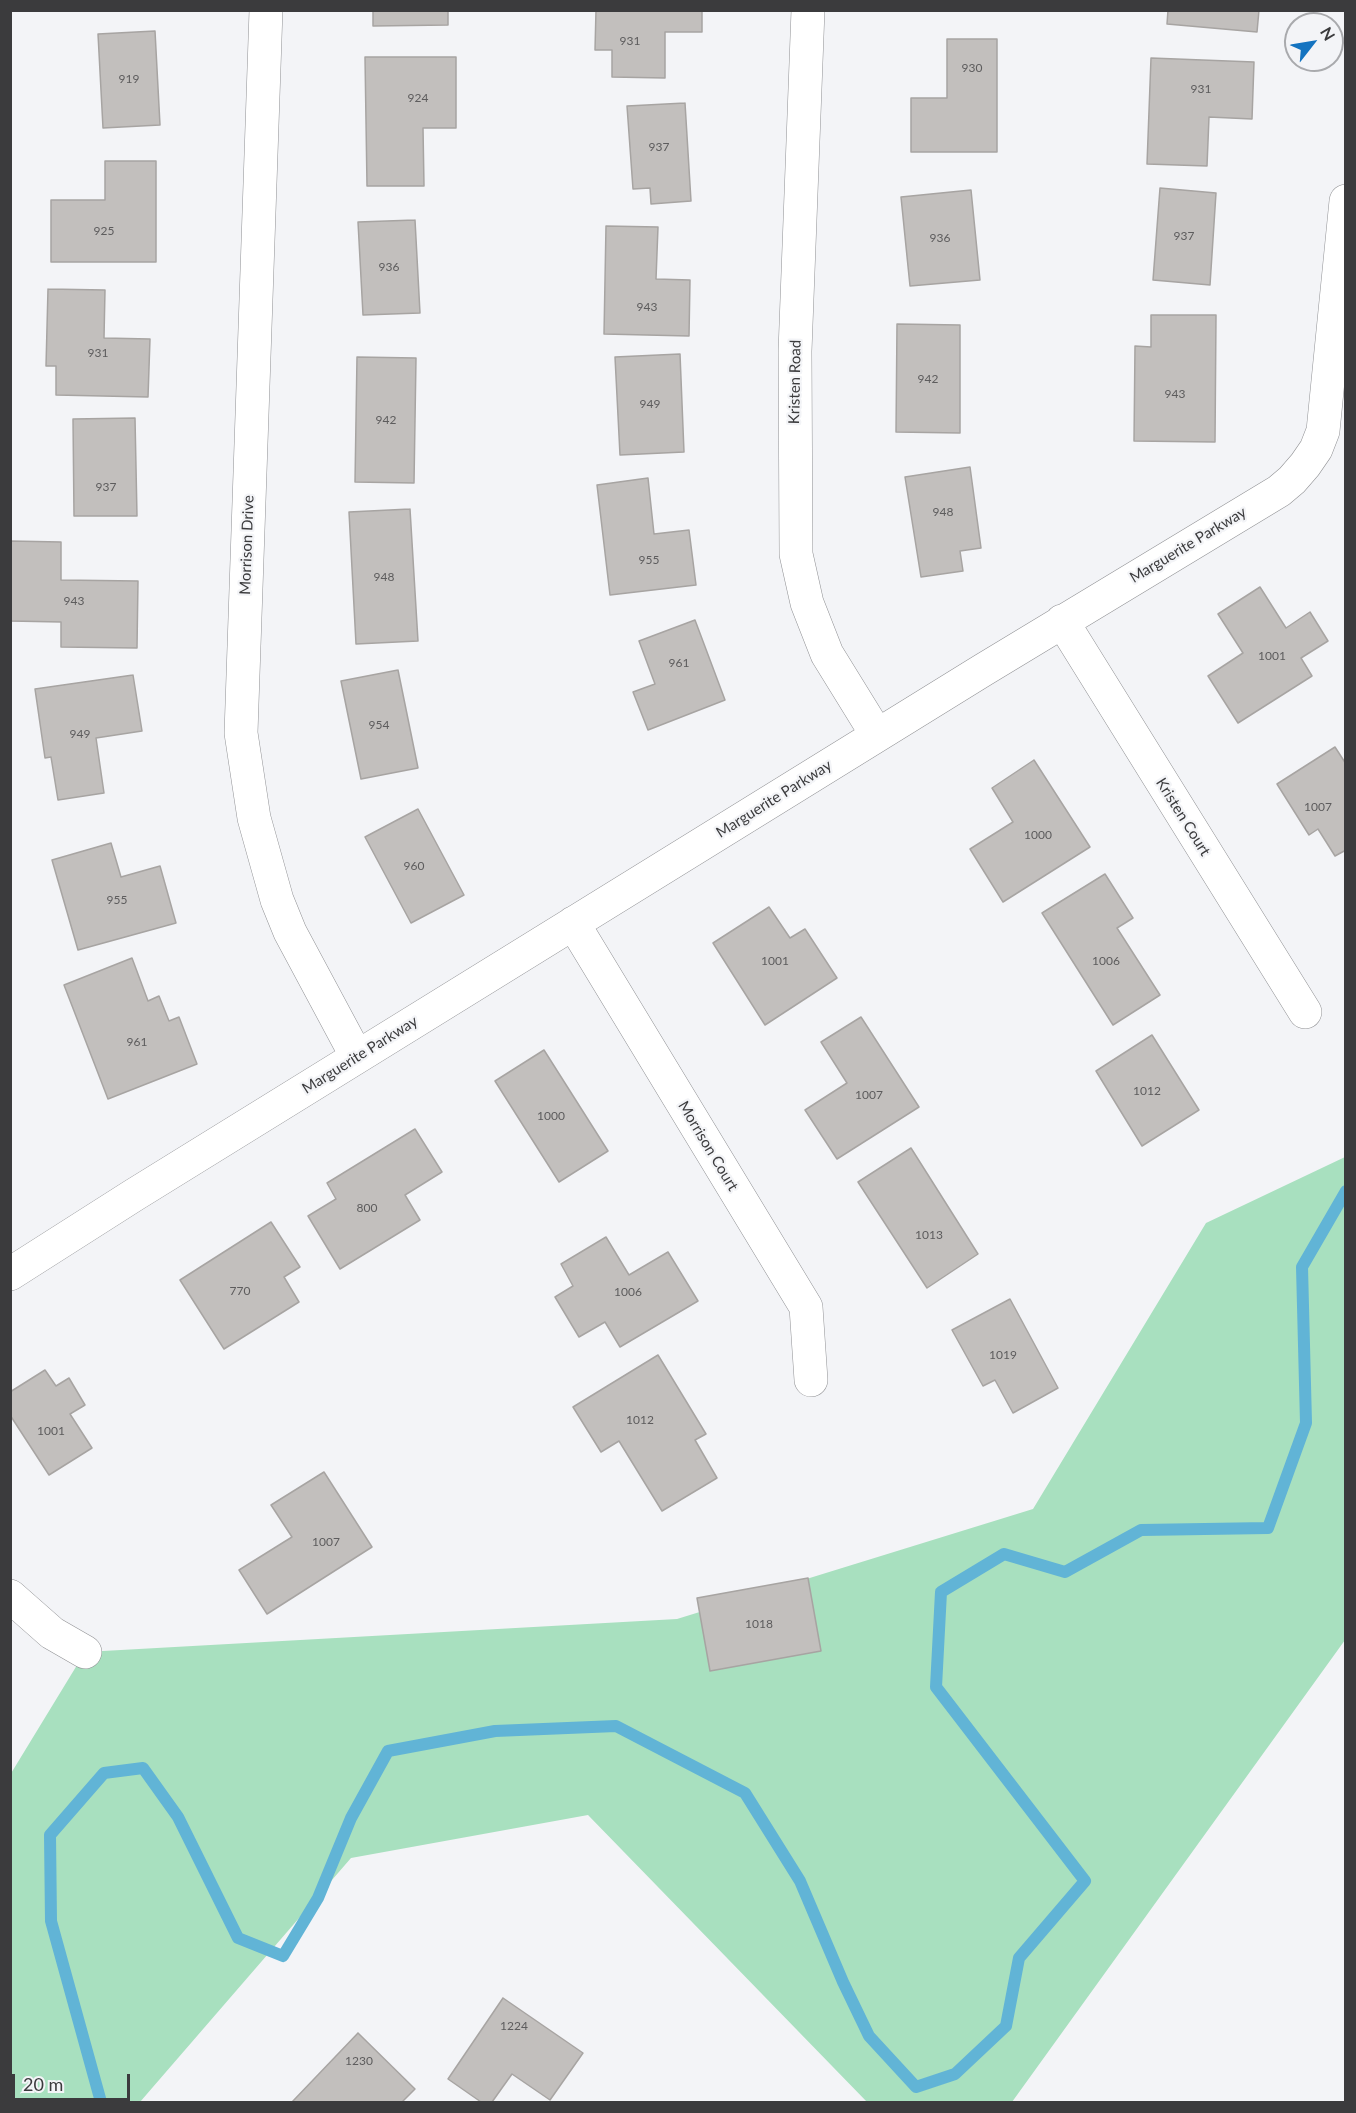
<!DOCTYPE html>
<html>
<head>
<meta charset="utf-8">
<style>
  body { margin:0 }
  #map { position:relative; width:1356px; height:2113px; overflow:hidden; background:#f3f4f7; font-family:Lato,sans-serif }
  canvas { display:block }
  .frame { position:absolute; inset:0; border:12px solid #3b3b3d; pointer-events:none }
  .north { position:absolute; left:1284px; top:12px; width:60px; height:60px; box-sizing:border-box; background:#f3f4f7; border:2px solid #a9aaad; border-radius:50%; rotate:59deg; font-size:16px; font-weight:700; line-height:24px; text-align:center; color:#3b3b3d }
  .north::after { content:''; display:block; margin:auto; width:21px; height:27px; background:#1473c0; clip-path:polygon(50% 0,100% 100%,50% 72%,0 100%) }
  .scale { position:absolute; left:12px; top:2074px; width:118px; height:27px; box-sizing:border-box; border:3px solid #3b3b3d; border-top:0; padding-left:8px; font-size:18px; line-height:21px; white-space:nowrap; color:#3b3b3d; -webkit-text-stroke:4px #f3f4f7; paint-order:stroke }
</style>
</head>
<body>
<div id="map">
<canvas width="1356" height="2113"></canvas>
<div class="frame"></div>
<div class="north">N</div>
<div class="scale">20 m</div>
</div>
<script>
const ctx = document.querySelector('canvas').getContext('2d');
ctx.lineJoin = 'round';
function fillPath(path, color) {
  ctx.fillStyle = color;
  ctx.fill(path, 'evenodd');
}
function shape(rows) {
  const path = new Path2D();
  for (const r of rows) {
    path.moveTo(r[0], r[1]);
    for (let i = 2; i < r.length; i += 2) path.lineTo(r[i], r[i + 1]);
  }
  return path;
}
function stroke(path, color, width, dash) {
  ctx.strokeStyle = color;
  ctx.lineWidth = width;
  ctx.lineCap = dash ? 'butt' : 'round';
  ctx.setLineDash(dash || []);
  ctx.stroke(path);
}
function drawText(font, color, halo, rows, align = 'center') {
  ctx.font = font + ' Lato,sans-serif';
  ctx.lineWidth = 4.5;
  ctx.setLineDash([]);
  ctx.textBaseline = 'middle';
  ctx.strokeStyle = halo;
  ctx.fillStyle = color;
  for (const [text, x, y, turn = 0] of rows) {
    ctx.save();
    ctx.translate(x, y);
    ctx.rotate((+turn || 0) * Math.PI / 180);
    ctx.textAlign = isNaN(turn) ? turn : align;
    if (halo) ctx.strokeText(text, 0, 0);
    ctx.fillText(text, 0, 0);
    ctx.restore();
  }
}
const green = shape([
  [1345,1157,1345,1640,1012,2102,867,2102,588,1815,351,1858,140,2102,11,2102,10,1775,85,1652,677,1619,1033,1509,1206,1223]
]);
const stream = shape([
  [101,2102,51,1921,50,1835,104,1773,143,1768,178,1817,238,1938,283,1956,318,1898,351,1818,388,1751,495,1731,616,1726,745,1793,800,1881,843,1982,869,2036,916,2087,955,2074,1006,2026,1019,1958,1085,1881,936,1687,941,1592,1004,1554,1065,1572,1141,1530,1268,1528,1306,1423,1302,1267,1346,1191]
]);
const building = shape([
  [373,10,448,10,448,25,373,26,373,10],
  [596,10,702,10,702,32,665,32,665,78,612,77,612,50,595,50,596,10],
  [1168,10,1259,10,1257,32,1167,24,1168,10],
  [155,31,160,125,103,128,98,34,155,31],
  [947,39,997,39,997,152,911,152,911,98,947,98,947,39],
  [365,57,456,57,456,128,423,128,424,186,367,186,365,57],
  [1151,58,1254,62,1252,119,1209,117,1207,166,1147,164,1151,58],
  [685,103,691,201,651,204,650,188,633,189,627,106,685,103],
  [105,161,156,161,156,262,51,262,51,200,105,200,105,161],
  [1160,188,1216,193,1210,285,1153,280,1160,188],
  [971,190,980,280,910,286,901,197,971,190],
  [415,220,420,313,363,315,358,222,415,220],
  [606,226,658,227,656,279,690,280,689,336,604,334,606,226],
  [48,289,105,290,104,338,150,339,148,397,56,395,56,366,46,366,48,289],
  [1151,315,1216,315,1215,442,1134,441,1135,346,1151,347,1151,315],
  [897,324,960,325,960,433,896,432,897,324],
  [680,354,684,452,620,455,615,357,680,354],
  [357,357,416,358,414,483,355,482,357,357],
  [135,418,137,516,74,516,73,419,135,418],
  [970,467,981,548,960,551,963,571,921,577,905,477,970,467],
  [648,478,654,534,689,530,696,585,610,595,597,485,648,478],
  [410,509,418,641,356,644,349,512,410,509],
  [10,541,61,542,61,580,138,581,137,648,61,647,61,622,10,621,10,541],
  [1260,587,1286,628,1310,612,1328,641,1301,658,1312,676,1238,723,1208,676,1243,653,1218,614,1260,587],
  [695,620,725,700,648,730,633,692,655,684,639,641,695,620],
  [398,670,418,768,361,779,341,681,398,670],
  [133,675,142,731,96,738,104,793,58,800,51,757,45,758,35,689,133,675],
  [1335,747,1346,764,1346,850,1335,856,1318,829,1309,835,1277,784,1335,747],
  [1034,760,1090,847,1003,902,970,849,1013,822,992,788,1034,760],
  [418,809,464,895,411,923,365,837,418,809],
  [111,843,121,877,160,866,176,923,78,950,52,860,111,843],
  [1105,874,1133,918,1117,928,1160,995,1113,1025,1042,913,1105,874],
  [769,907,790,938,805,929,837,978,765,1025,713,943,769,907],
  [132,958,148,1001,159,996,169,1021,179,1017,197,1064,108,1099,64,985,132,958],
  [861,1017,919,1107,837,1159,805,1110,847,1083,821,1042,861,1017],
  [1152,1035,1199,1110,1142,1146,1096,1071,1152,1035],
  [544,1050,608,1151,559,1182,495,1081,544,1050],
  [415,1129,442,1172,405,1195,420,1220,340,1269,308,1216,336,1199,327,1183,415,1129],
  [911,1148,978,1254,927,1288,858,1182,911,1148],
  [271,1222,300,1267,284,1277,299,1302,224,1349,180,1280,271,1222],
  [606,1237,629,1275,668,1252,698,1301,620,1347,605,1322,579,1337,555,1297,573,1286,561,1264,606,1237],
  [1010,1299,1058,1388,1013,1413,995,1380,983,1386,952,1330,1010,1299],
  [658,1355,706,1434,695,1440,717,1478,662,1511,619,1441,601,1452,573,1407,658,1355],
  [45,1370,56,1386,69,1378,85,1405,70,1414,92,1448,49,1475,10,1415,10,1392,45,1370],
  [324,1472,372,1547,267,1614,239,1570,292,1537,271,1505,324,1472],
  [808,1578,821,1651,710,1671,697,1598,808,1578],
  [503,1998,583,2053,550,2100,512,2074,492,2102,481,2102,448,2079,503,1998],
  [358,2033,415,2089,402,2102,292,2102,358,2033]
]);
const minor = shape([
  [266,10,241,733,254,818,277,900,290,932,357,1057],
  [808,10,795,351,796,554,807,603,827,654,877,735],
  [1062,621,1305,1012],
  [573,923,806,1307,811,1380],
  [10,1274,134,1195,983,670,1279,491,1292,480,1305,465,1316,449,1323,431,1346,201],
  [10,1596,52,1633,85,1652]
]);
const numberNames = [
  ["931",630,41],
  ["930",972,68],
  ["919",129,79],
  ["931",1201,89],
  ["924",418,98],
  ["937",659,147],
  ["925",104,231],
  ["937",1184,236],
  ["936",940,238],
  ["936",389,267],
  ["943",647,307],
  ["931",98,353],
  ["942",928,379],
  ["943",1175,394],
  ["949",650,404],
  ["942",386,420],
  ["937",106,487],
  ["948",943,512],
  ["955",649,560],
  ["948",384,577],
  ["943",74,601],
  ["1001",1272,656],
  ["961",679,663],
  ["954",379,725],
  ["949",80,734],
  ["1007",1318,807],
  ["1000",1038,835],
  ["960",414,866],
  ["955",117,900],
  ["1001",775,961],
  ["1006",1106,961],
  ["961",137,1042],
  ["1012",1147,1091],
  ["1007",869,1095],
  ["1000",551,1116],
  ["800",367,1208],
  ["1013",929,1235],
  ["770",240,1291],
  ["1006",628,1292],
  ["1019",1003,1355],
  ["1012",640,1420],
  ["1001",51,1431],
  ["1007",326,1542],
  ["1018",759,1624],
  ["1224",514,2026],
  ["1230",359,2061]
];
const streetNames = [
  ["Kristen Road",795,382,-89],
  ["Morrison Drive",247,545,-88],
  ["Marguerite Parkway",1188,545,-31],
  ["Marguerite Parkway",774,799,-32],
  ["Kristen Court",1183,817,58],
  ["Marguerite Parkway",360,1055,-32],
  ["Morrison Court",708,1146,59]
];
fillPath(green, '#a8e0bf');
stroke(stream, '#61b4d6', 12);
fillPath(building, '#c2bfbd');
stroke(building, '#a7a4a2', 1.5);
stroke(minor, '#909194', 34);
stroke(minor, '#fff', 33);
drawText('12px', '#5d5c5d', null, numberNames);
drawText('15px', '#3b3b3d', '#f3f4f7', streetNames);
</script>
</body>
</html>
